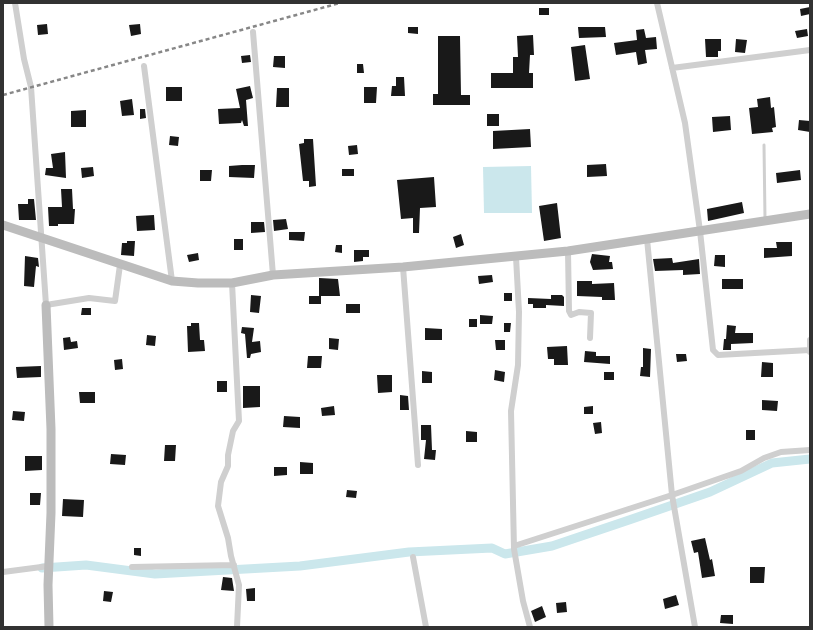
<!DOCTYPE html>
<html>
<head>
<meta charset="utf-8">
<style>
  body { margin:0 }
  #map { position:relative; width:813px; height:630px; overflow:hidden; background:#fff; font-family:Commissioner,sans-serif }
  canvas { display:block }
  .frame { position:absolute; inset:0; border:4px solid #323232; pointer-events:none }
</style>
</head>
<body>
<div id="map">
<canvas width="813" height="630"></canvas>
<div class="frame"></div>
</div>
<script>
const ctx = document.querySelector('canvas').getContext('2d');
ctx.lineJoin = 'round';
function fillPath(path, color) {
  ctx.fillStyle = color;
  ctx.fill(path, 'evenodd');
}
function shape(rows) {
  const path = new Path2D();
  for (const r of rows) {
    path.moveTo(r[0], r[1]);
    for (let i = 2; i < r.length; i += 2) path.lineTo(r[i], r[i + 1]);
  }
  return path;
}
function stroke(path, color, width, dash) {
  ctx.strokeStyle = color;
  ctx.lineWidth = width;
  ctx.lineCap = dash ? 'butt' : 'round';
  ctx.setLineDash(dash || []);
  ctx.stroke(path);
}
const water = shape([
  [531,166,532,213,484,213,483,167]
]);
const canal = shape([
  [42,568,86,565,155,574,300,566,409,552,492,548,505,554,552,546,632,519,710,492,772,463,810,459]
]);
const building = shape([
  [810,7,810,14,801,16,800,9],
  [539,8,549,8,549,15,539,15],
  [47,24,48,34,38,35,37,25],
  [140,24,141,34,131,36,129,25],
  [408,27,418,27,418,34,408,33],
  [578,27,605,27,606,37,579,38],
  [644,29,646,38,656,37,657,49,645,50,647,63,638,65,636,52,616,55,614,43,637,40,636,30],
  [807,29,808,36,797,38,795,31],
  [533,35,534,55,530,55,529,73,533,73,533,88,491,88,491,73,513,73,513,57,518,57,517,36],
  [438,36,460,36,461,95,470,95,470,105,433,105,433,94,438,94],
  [705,39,721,39,721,51,718,51,718,57,706,57],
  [736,39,747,40,745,53,735,52],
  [585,45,590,79,575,81,571,47],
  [250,55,251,62,242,63,241,56],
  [274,56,285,56,285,68,273,67],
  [357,64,363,64,364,73,357,73],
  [396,77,404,77,405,96,391,96,392,86,396,86],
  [250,86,253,98,246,100,248,126,244,126,242,120,241,123,219,124,218,109,240,108,236,89],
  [166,87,182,87,182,101,166,101],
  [364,87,377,87,376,103,364,103],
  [277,88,289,88,289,107,276,107],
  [770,97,771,108,774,107,776,127,772,128,773,132,752,134,749,108,758,107,757,99],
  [132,99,134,115,122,116,120,101],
  [140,109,145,109,146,118,140,119],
  [86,110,86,127,71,127,71,111],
  [487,114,499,114,499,126,487,126],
  [730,116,731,130,713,132,712,117],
  [799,120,810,121,810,132,798,130],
  [530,129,531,147,493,149,493,131],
  [170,136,179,137,178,146,169,145],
  [304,139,313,139,316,186,309,187,309,181,303,181,299,144,304,143],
  [357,145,358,154,349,155,348,146],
  [65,152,66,178,45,175,46,168,53,168,51,154],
  [606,164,607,176,587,177,587,165],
  [242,165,255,165,254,178,229,177,229,166],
  [93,167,94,176,82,178,81,168],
  [342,169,354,169,354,176,342,176],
  [200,170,212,170,211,181,200,181],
  [800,170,801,180,777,183,776,173],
  [434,177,436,207,420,208,419,233,413,233,413,218,401,219,397,180],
  [61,189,72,189,73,209,75,209,74,224,58,224,58,226,49,226,48,207,62,207],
  [28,199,34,199,36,220,19,220,18,204,28,204],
  [742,202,744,213,708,221,707,209],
  [557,203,561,238,544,241,539,206],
  [154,215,155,230,137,231,136,216],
  [286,219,288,229,274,231,273,220],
  [251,222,264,222,265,232,251,233],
  [289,232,305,232,304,241,289,240],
  [461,234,464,245,456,248,453,237],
  [234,239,243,239,243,250,234,250],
  [127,241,135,241,134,256,121,255,122,243,127,243],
  [776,242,792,242,792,256,764,258,764,248,777,248],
  [336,245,342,245,342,253,335,252],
  [354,250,369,250,369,257,363,257,363,261,354,262],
  [198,253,199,260,189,262,187,255],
  [592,254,610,256,609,262,612,262,613,269,593,270,590,262],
  [715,255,725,255,725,267,714,266],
  [25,256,38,258,39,267,36,266,34,287,24,286],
  [672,258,673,263,699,259,700,274,683,275,683,270,655,271,653,259],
  [492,275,493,282,479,284,478,276],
  [319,278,338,279,340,296,321,296,321,304,309,304,309,296,319,296],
  [722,279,743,279,743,289,722,289],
  [577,281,592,281,592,284,614,283,615,300,602,300,602,297,577,296],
  [504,293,512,293,512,301,504,301],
  [251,295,261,296,259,313,250,312],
  [551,295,562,295,564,297,564,306,546,305,546,308,533,308,533,304,528,304,528,298,551,299],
  [346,304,360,304,360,313,346,313],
  [82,308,91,308,91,315,81,315],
  [480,315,493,316,492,324,480,324],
  [469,319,477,319,477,327,469,327],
  [191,323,199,323,200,340,204,340,205,351,188,352,187,326,191,326],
  [504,323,511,323,510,332,504,332],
  [727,325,736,326,735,333,753,333,753,343,731,344,731,350,723,350,724,339,726,339],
  [242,327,254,328,252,342,260,341,261,352,251,354,250,358,247,358,245,334,241,333],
  [425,328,442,329,442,340,425,340],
  [147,335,156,336,155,346,146,345],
  [70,337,71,342,77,341,78,348,64,350,63,338],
  [329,338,339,339,338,350,329,349],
  [495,340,505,340,505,350,496,350],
  [567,346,568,365,554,365,554,359,548,359,547,347],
  [643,348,651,349,650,377,640,376,641,367,643,367],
  [585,351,596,352,596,356,610,356,610,364,584,362],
  [676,354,686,354,687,361,677,362],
  [308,356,322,356,321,368,307,368],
  [122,359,123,369,115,370,114,360],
  [762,362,773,363,773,377,761,377],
  [41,366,41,377,17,378,16,367],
  [495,370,505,372,504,382,494,380],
  [422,371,432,372,432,383,422,383],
  [604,372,614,372,614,380,604,380],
  [377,375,392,375,392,392,378,393],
  [217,381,227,381,227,392,217,392],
  [243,386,260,386,260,407,243,408],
  [79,392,95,392,95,403,80,403],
  [400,395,408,396,409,410,400,410],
  [762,400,778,401,777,411,762,410],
  [334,406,335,415,322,416,321,408],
  [593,406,593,414,584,414,584,407],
  [13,411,25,412,24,421,12,420],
  [284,416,300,417,300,428,283,427],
  [601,422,602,433,595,434,593,423],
  [421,425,431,425,432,450,436,450,435,460,424,459,426,440,421,440],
  [746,430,755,430,755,440,746,440],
  [466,431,477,432,477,442,466,442],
  [165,445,176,445,175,461,164,461],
  [111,454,126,455,125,465,110,464],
  [25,456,42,456,42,470,25,471],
  [300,462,313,463,313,474,300,474],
  [274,467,287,467,287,475,274,476],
  [347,490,357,491,356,498,346,497],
  [30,493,41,493,40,505,30,505],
  [63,499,84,500,83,517,62,516],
  [705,538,710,560,712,559,715,576,702,578,698,552,694,553,691,541],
  [134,548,141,548,141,556,134,555],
  [750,567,765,567,764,583,750,583],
  [223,577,232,578,234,591,221,590],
  [255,588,255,601,247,601,246,589],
  [104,591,113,592,111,602,103,601],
  [676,595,679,605,665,609,663,599],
  [566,602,567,612,557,613,556,603],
  [542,606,546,617,535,622,531,611],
  [721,615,733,615,733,624,720,623]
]);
const lane = shape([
  [764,145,765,219]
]);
const street = shape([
  [15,3,24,59,31,87,46,305,89,298,115,301,120,265],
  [657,3,685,123,700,231,713,350,718,355,810,350],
  [253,32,273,275],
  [144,66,172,281],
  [672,68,810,50],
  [647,239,672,495,695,627],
  [568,251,569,311,571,315,579,312,591,313,590,338],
  [516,257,519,312,518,365,511,411,514,549,523,601,530,627],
  [403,267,418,465],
  [232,283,239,421,233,431,228,455,228,466,221,482,218,506,228,538,231,556,239,585,237,627],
  [810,340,810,352],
  [514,546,672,495,741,471,764,458,781,452,810,450],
  [413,557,426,627],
  [132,567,234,565],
  [3,572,49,566]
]);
const secondary = shape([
  [3,225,172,281,198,283,232,283,273,275,403,267,568,251,810,214],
  [46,305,51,429,51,513,48,585,49,627]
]);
const rail = shape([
  [3,95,340,3]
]);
fillPath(water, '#cbe7ec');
stroke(canal, '#cbe7ec', 9);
fillPath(building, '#191919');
stroke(lane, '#cfcfcf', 3);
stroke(street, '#cfcfcf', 6);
stroke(secondary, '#bcbcbc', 9);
stroke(rail, '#878787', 2.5, [4, 3]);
</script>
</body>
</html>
